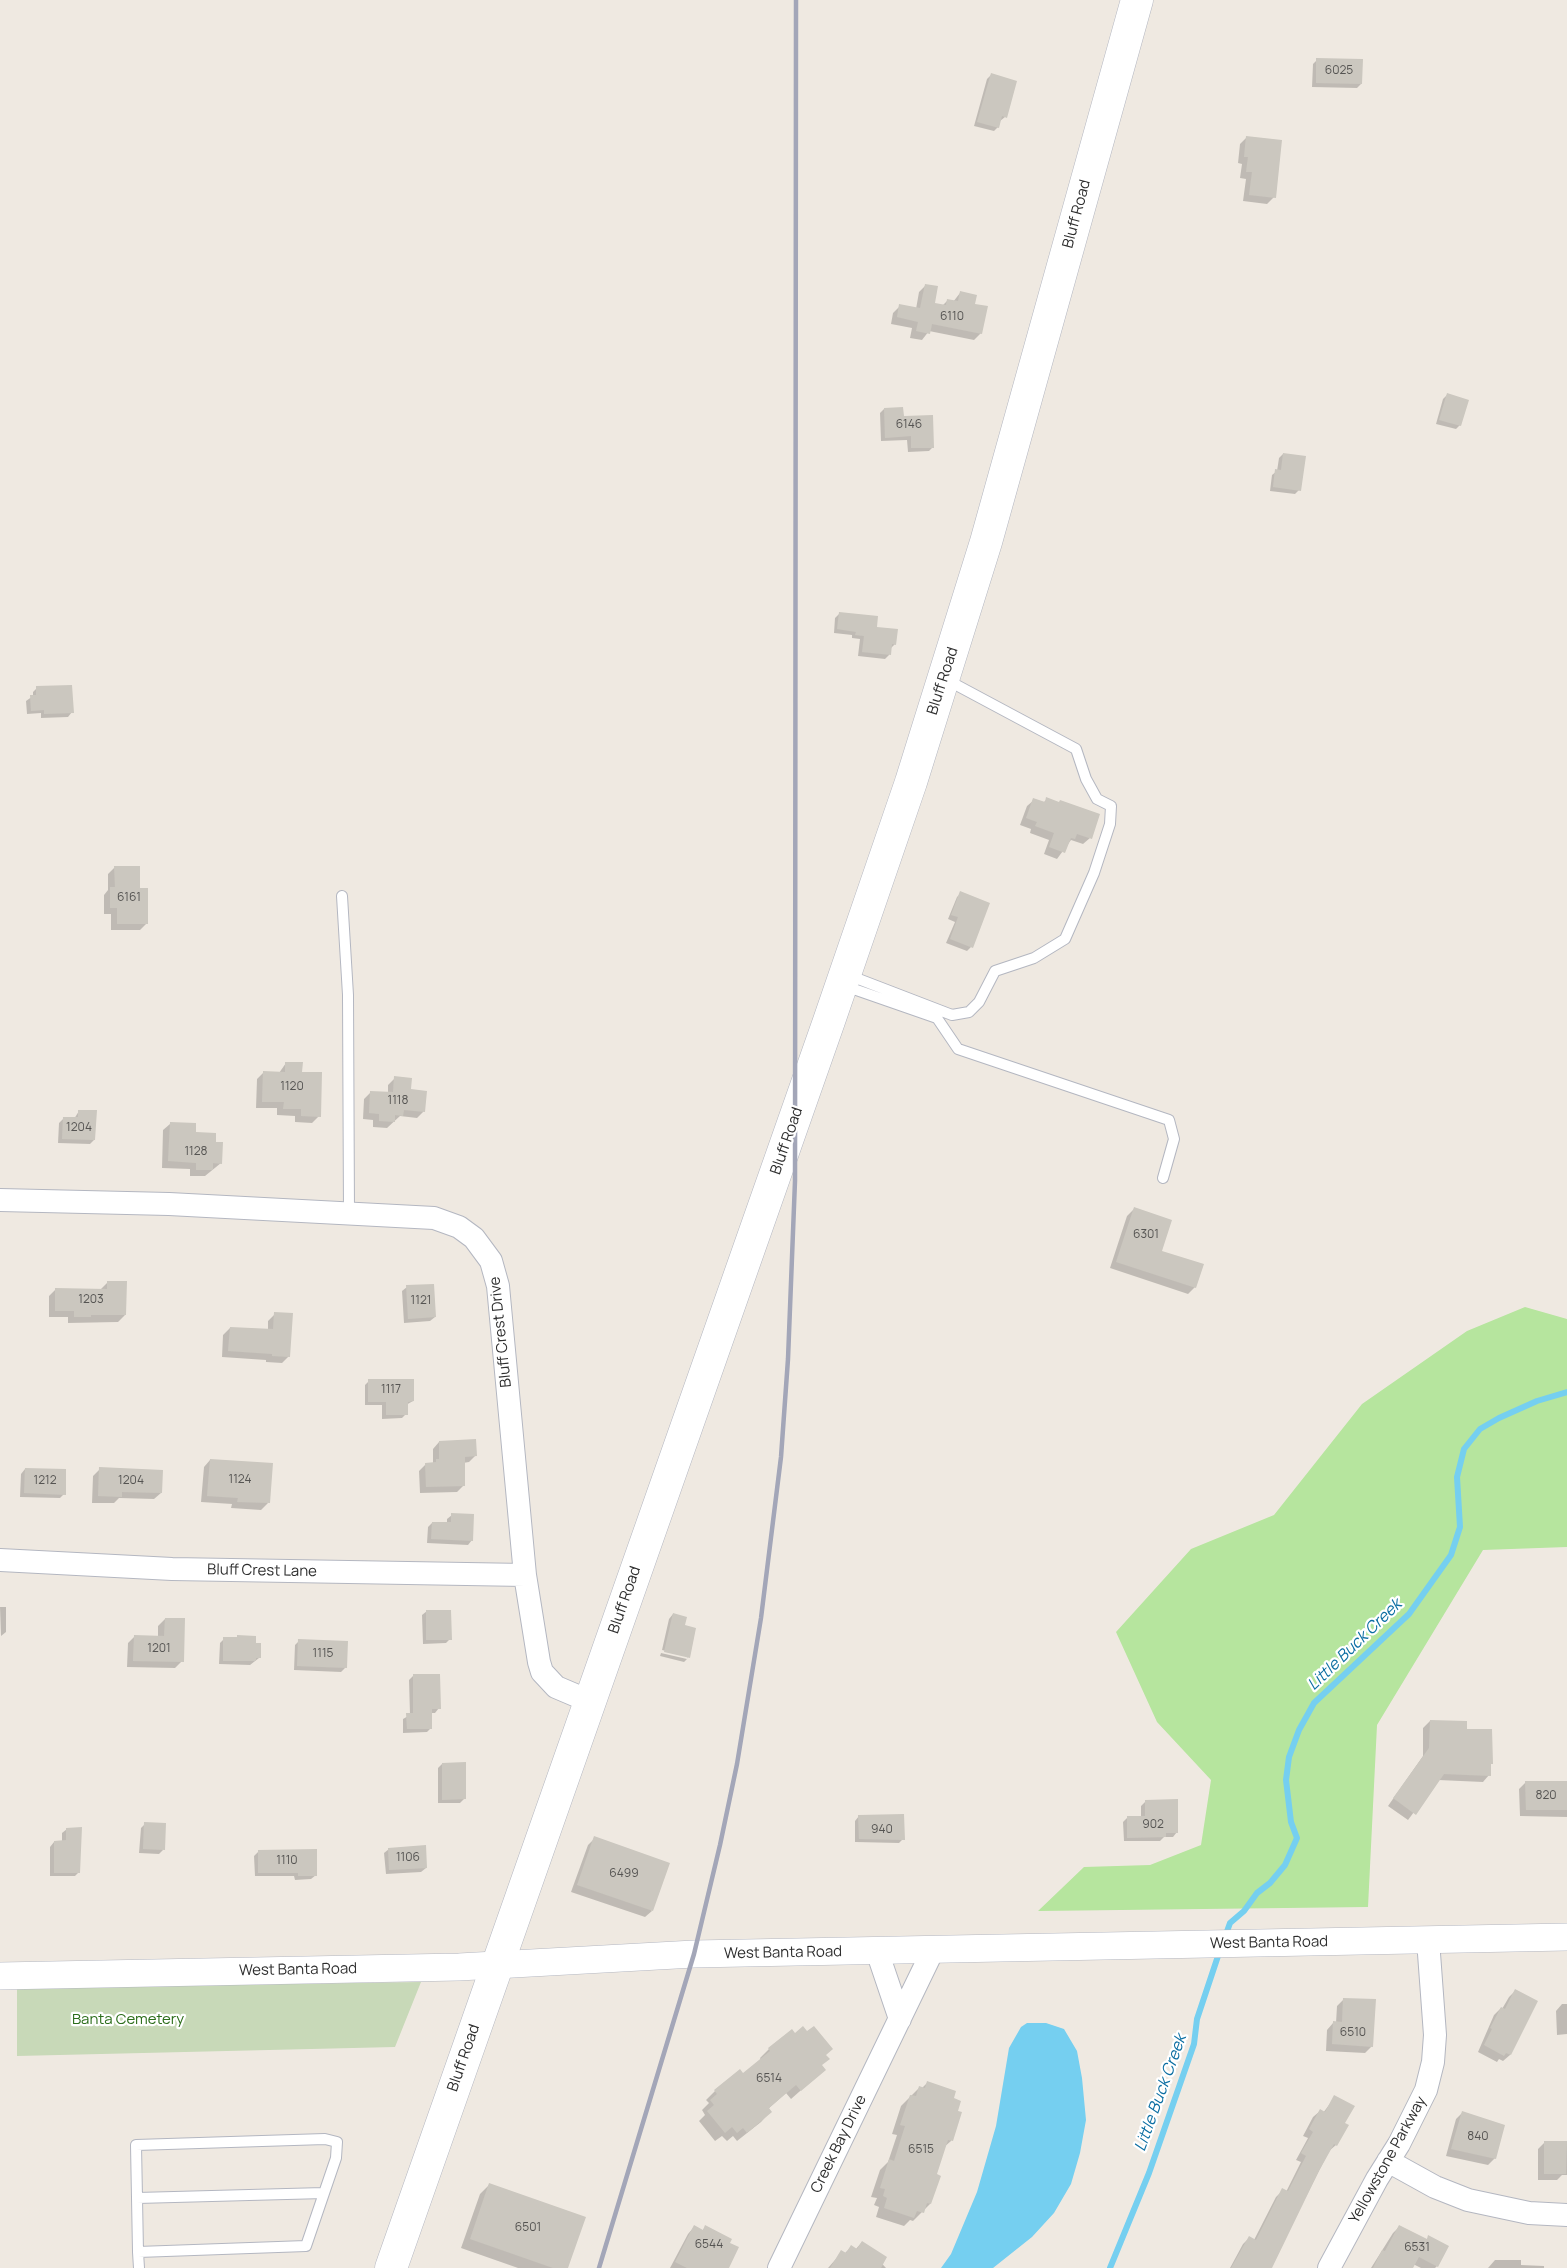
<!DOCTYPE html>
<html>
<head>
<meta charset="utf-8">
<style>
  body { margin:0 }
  canvas { display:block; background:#efe9e1 }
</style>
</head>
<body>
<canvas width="1567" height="2268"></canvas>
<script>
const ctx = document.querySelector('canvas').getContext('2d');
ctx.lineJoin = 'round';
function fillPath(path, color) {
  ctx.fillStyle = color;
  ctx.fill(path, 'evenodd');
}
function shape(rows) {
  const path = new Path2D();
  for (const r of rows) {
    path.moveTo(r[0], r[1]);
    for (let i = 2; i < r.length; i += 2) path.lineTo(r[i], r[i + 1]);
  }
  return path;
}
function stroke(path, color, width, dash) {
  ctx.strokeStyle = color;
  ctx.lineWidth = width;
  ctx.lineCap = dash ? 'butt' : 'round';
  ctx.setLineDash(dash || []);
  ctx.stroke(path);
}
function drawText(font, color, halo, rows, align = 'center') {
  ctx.font = font + ' Manrope,sans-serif';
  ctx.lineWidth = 4.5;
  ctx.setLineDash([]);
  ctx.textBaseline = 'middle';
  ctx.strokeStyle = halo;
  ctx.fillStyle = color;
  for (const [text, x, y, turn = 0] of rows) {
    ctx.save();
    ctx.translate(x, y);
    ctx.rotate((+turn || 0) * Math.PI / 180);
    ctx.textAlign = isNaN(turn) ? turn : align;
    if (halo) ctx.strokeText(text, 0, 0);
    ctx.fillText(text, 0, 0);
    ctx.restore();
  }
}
const green = shape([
  [1525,1307,1567,1319,1567,1547,1483,1550,1377,1725,1368,1907,1038,1911,1084,1867,1150,1865,1201,1845,1211,1780,1157,1722,1116,1632,1191,1549,1274,1515,1362,1404,1467,1331]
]);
const cemetery = shape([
  [421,1982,395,2047,17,2056,17,1988]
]);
const water = shape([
  [1027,2023,1046,2023,1064,2029,1077,2051,1082,2078,1086,2120,1080,2153,1071,2184,1054,2213,1032,2237,993,2268,941,2268,951,2254,977,2192,996,2126,1009,2048,1021,2027]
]);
const shadow = shape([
  [1317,60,1361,84,1357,88,1312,87,1313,64],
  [991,75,1005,117,1000,121,998,127,994,131,974,126,987,79],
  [1247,137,1274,197,1267,204,1243,201,1246,179,1240,178,1242,164,1238,163,1240,144],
  [925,286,934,304,942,306,947,301,953,302,960,293,974,305,981,333,974,340,929,331,922,340,910,338,912,328,891,324,893,313,900,306,916,309,919,292],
  [1447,395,1460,425,1456,429,1436,424,1443,399],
  [884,409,902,418,933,447,929,451,908,452,907,440,881,441,880,413],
  [1283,454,1299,490,1295,494,1270,491,1272,475,1277,471,1279,458],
  [840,613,875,628,895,644,890,649,889,655,885,659,858,656,860,639,852,638,852,635,834,633,835,618],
  [37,688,72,712,68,717,41,718,41,713,27,714,26,701,33,696,33,692],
  [1047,799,1090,838,1083,844,1071,840,1057,859,1044,854,1049,840,1030,833,1031,829,1020,825,1027,806,1034,800,1043,803],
  [115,867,138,889,147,923,140,930,111,930,111,914,104,914,104,895,108,890,108,874],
  [961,893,971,947,967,951,946,943,955,922,948,919,957,897],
  [286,1063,301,1073,319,1116,312,1123,295,1122,295,1116,277,1115,277,1108,256,1108,257,1079,264,1072,279,1073],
  [395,1078,410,1091,424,1111,417,1118,400,1116,387,1128,373,1127,373,1120,363,1119,364,1099,371,1092,388,1093,388,1085],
  [79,1111,94,1140,90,1144,58,1143,59,1123,64,1118,74,1119],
  [170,1124,214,1144,221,1163,205,1176,190,1176,190,1169,162,1168,163,1130],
  [1134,1209,1160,1251,1195,1287,1188,1294,1110,1268,1127,1216],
  [108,1282,125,1315,118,1322,68,1323,68,1317,49,1317,49,1296,56,1289,100,1290],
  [407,1287,435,1317,430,1321,404,1323,402,1291],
  [275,1314,289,1356,282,1363,266,1362,266,1360,222,1357,223,1335,230,1328,268,1330,268,1321],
  [369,1381,413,1401,406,1405,406,1414,402,1418,382,1419,382,1405,365,1405,365,1385],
  [439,1442,476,1455,469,1462,463,1463,464,1485,457,1492,420,1493,419,1471,426,1464,433,1464,433,1449],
  [210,1460,268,1503,261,1510,231,1508,232,1504,201,1502,204,1467],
  [25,1469,64,1494,60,1498,20,1497,21,1474],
  [100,1469,161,1493,154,1499,119,1498,114,1503,92,1503,93,1476],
  [452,1515,472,1540,468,1545,427,1543,428,1527,432,1523,447,1523,447,1519],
  [0,1607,6,1607,6,1632,1,1636],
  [427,1611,450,1639,446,1643,423,1644,422,1615],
  [673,1614,683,1626,694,1629,687,1659,687,1656,662,1650,669,1619],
  [165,1619,182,1661,175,1668,127,1667,128,1643,135,1636,158,1637,158,1626],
  [224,1639,259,1658,250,1665,219,1664,220,1643],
  [299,1641,346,1667,341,1672,294,1670,295,1645],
  [661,1653,687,1659,684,1662,660,1656],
  [413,1676,439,1708,435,1713,431,1713,431,1728,427,1732,403,1733,403,1719,410,1715,409,1680],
  [1430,1721,1465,1730,1489,1775,1483,1782,1438,1780,1408,1820,1388,1806,1423,1756,1423,1728],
  [442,1764,464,1799,460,1803,438,1803,438,1768],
  [1526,1782,1567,1782,1567,1817,1520,1816,1519,1789],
  [1146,1801,1177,1832,1173,1837,1164,1837,1160,1841,1124,1841,1123,1822,1127,1818,1141,1817,1141,1806],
  [859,1816,903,1839,899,1843,855,1842,855,1821],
  [145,1824,163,1850,159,1854,139,1853,141,1828],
  [67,1829,79,1872,75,1876,50,1876,50,1847,54,1842,62,1842,62,1833],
  [595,1838,652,1911,645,1917,571,1892,588,1845],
  [389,1849,426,1868,421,1872,386,1874,384,1853],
  [259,1851,316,1875,311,1879,295,1880,294,1876,255,1876,254,1856],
  [1515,1991,1510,2055,1503,2061,1499,2059,1497,2062,1478,2052,1494,2015,1501,2008,1502,2009,1509,1997],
  [1344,1999,1372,2046,1365,2053,1326,2051,1327,2030,1333,2023,1336,2023,1337,2006],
  [1562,2004,1567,2004,1567,2034,1557,2035,1556,2011],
  [791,2031,825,2055,821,2066,824,2070,791,2099,786,2093,768,2109,770,2112,761,2122,737,2141,733,2136,727,2141,722,2136,715,2141,699,2121,705,2115,702,2110,709,2103,706,2100,715,2091,743,2075,761,2060,760,2058,769,2049],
  [927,2083,953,2099,951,2141,943,2148,935,2175,930,2204,913,2221,910,2220,904,2226,876,2217,879,2207,874,2205,877,2198,871,2197,880,2170,888,2162,897,2135,892,2134,901,2106,919,2088,921,2089],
  [1335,2097,1343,2124,1336,2145,1329,2151,1270,2268,1230,2268,1243,2244,1249,2238,1254,2240,1276,2197,1283,2190,1286,2192,1301,2162,1296,2160,1308,2138,1303,2136,1313,2117,1320,2111,1323,2113],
  [1463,2112,1495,2158,1488,2165,1446,2156,1456,2119],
  [1545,2142,1567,2142,1567,2175,1562,2175,1557,2180,1538,2180,1538,2149],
  [490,2184,566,2268,518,2268,461,2248,480,2194],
  [1400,2226,1426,2240,1429,2237,1437,2266,1435,2268,1421,2268,1413,2264,1411,2268,1371,2268,1393,2233],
  [694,2227,702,2231,705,2227,727,2268,670,2268,688,2234],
  [862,2242,886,2268,828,2268,842,2252,844,2254,851,2247,855,2250],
  [1495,2260,1521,2260,1521,2265,1544,2266,1544,2268,1488,2268]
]);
const stream = shape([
  [1225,1937,1230,1923,1244,1911,1257,1893,1270,1883,1285,1865,1297,1838,1291,1822,1286,1780,1289,1757,1299,1730,1314,1703,1409,1614,1451,1555,1460,1527,1457,1477,1464,1449,1480,1429,1499,1418,1537,1401,1567,1392],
  [1110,2268,1149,2173,1194,2044,1197,2019,1220,1950]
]);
const building = shape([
  [1316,58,1363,59,1362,84,1316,83],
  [991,73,1017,81,1007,118,1002,116,999,128,977,122],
  [1246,136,1282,140,1276,198,1249,195,1252,172,1246,172,1248,157,1244,157],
  [925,284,938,286,935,303,946,305,947,299,958,301,960,291,977,295,975,304,988,306,982,334,932,324,930,334,916,331,918,322,897,317,899,304,920,308],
  [1447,393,1469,400,1461,426,1439,420],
  [903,407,904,416,933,415,934,448,911,448,911,436,885,438,884,408],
  [1283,453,1306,456,1301,491,1273,487,1275,469,1281,470],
  [839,612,878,616,877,627,898,629,896,645,892,644,891,655,862,652,864,636,855,635,856,632,837,629],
  [72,685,74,713,44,714,44,710,31,711,30,695,36,695,36,686],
  [1046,797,1059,802,1060,800,1100,814,1092,839,1077,834,1075,839,1071,838,1065,853,1049,847,1054,833,1035,826,1037,822,1026,818,1033,798,1045,802],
  [114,866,140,866,140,888,148,888,148,924,117,924,117,908,110,908,110,887,115,887],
  [960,891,990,903,973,948,950,939,958,917,951,915],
  [285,1062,303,1062,302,1072,322,1072,321,1117,301,1116,301,1109,283,1109,284,1102,262,1102,263,1071,285,1072],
  [394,1076,412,1078,411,1089,427,1091,425,1112,404,1110,403,1116,395,1115,395,1122,379,1121,379,1114,369,1113,370,1091,393,1092],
  [78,1110,97,1110,95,1140,62,1139,63,1117,78,1117],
  [170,1122,196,1123,196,1132,216,1133,216,1142,223,1142,222,1164,213,1163,213,1170,196,1170,196,1163,168,1161],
  [1134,1207,1172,1220,1162,1251,1204,1264,1196,1288,1116,1262],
  [107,1281,127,1281,126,1315,91,1315,91,1317,74,1317,74,1311,55,1311,55,1288,107,1289],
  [434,1284,436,1317,408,1319,406,1285],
  [274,1312,293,1313,290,1357,272,1356,272,1354,228,1351,230,1327,273,1329],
  [368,1379,414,1379,414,1401,408,1402,408,1415,386,1415,386,1402,368,1402],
  [476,1439,477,1456,465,1457,465,1486,426,1487,425,1463,436,1462,436,1459,439,1459,439,1441],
  [210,1459,273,1463,270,1503,237,1502,238,1498,207,1496],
  [99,1467,163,1470,162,1493,122,1492,122,1497,98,1496],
  [25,1468,66,1469,66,1495,24,1493],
  [451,1513,474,1514,473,1541,431,1539,432,1522,451,1522],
  [426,1610,451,1610,452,1640,426,1640],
  [673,1613,687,1617,685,1625,696,1628,690,1658,664,1652],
  [165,1618,185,1618,184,1662,133,1661,134,1635,164,1636],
  [237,1635,256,1636,256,1643,261,1643,261,1658,256,1658,256,1661,223,1661,223,1637,237,1637],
  [298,1639,348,1641,347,1668,297,1666],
  [413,1674,440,1674,441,1709,432,1709,432,1729,407,1729,406,1713,413,1713],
  [1430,1720,1467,1721,1467,1729,1492,1729,1493,1764,1491,1764,1491,1776,1444,1774,1416,1815,1393,1798,1429,1748],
  [466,1762,466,1799,442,1800,442,1763],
  [1525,1781,1567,1781,1567,1810,1526,1810],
  [1178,1799,1178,1833,1166,1833,1166,1837,1127,1838,1127,1816,1145,1816,1145,1800],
  [904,1814,905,1840,859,1839,858,1815],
  [144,1822,166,1823,165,1850,143,1849],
  [82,1827,80,1873,54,1873,54,1841,66,1840,66,1828],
  [594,1836,670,1863,653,1911,577,1885],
  [426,1845,427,1868,389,1870,388,1848],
  [317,1849,317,1876,298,1876,298,1873,258,1873,258,1850],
  [1515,1989,1538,2001,1511,2055,1506,2053,1504,2056,1484,2045,1492,2029,1490,2028,1501,2007,1505,2009],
  [1343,1998,1376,1999,1373,2047,1332,2044,1333,2021,1342,2022],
  [803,2026,807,2031,814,2026,833,2049,826,2055,830,2059,822,2065,826,2070,801,2091,796,2085,769,2108,772,2112,747,2133,743,2128,737,2133,732,2127,725,2133,707,2111,714,2105,710,2100,717,2094,714,2090,740,2069,743,2073,770,2051,768,2048,792,2029,795,2033],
  [927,2081,956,2091,954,2098,961,2101,958,2111,962,2112,953,2141,948,2140,937,2174,941,2176,931,2204,927,2203,924,2213,917,2211,914,2218,884,2208,887,2198,883,2196,885,2189,880,2188,889,2159,894,2161,905,2126,900,2125,910,2095,916,2096,919,2086,925,2088],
  [1334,2095,1355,2106,1345,2123,1349,2125,1337,2146,1334,2144,1319,2171,1272,2268,1231,2268,1249,2236,1256,2240,1282,2188,1288,2191,1306,2156,1301,2153,1313,2132,1309,2129,1320,2109,1325,2112],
  [1462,2111,1505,2125,1496,2159,1451,2149],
  [1544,2141,1567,2141,1566,2174,1544,2174],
  [489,2183,586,2217,568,2268,553,2268,470,2239],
  [694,2225,703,2230,705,2225,732,2239,730,2243,739,2247,729,2268,687,2268,675,2262],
  [1399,2225,1427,2239,1428,2235,1449,2246,1438,2267,1419,2257,1413,2268,1373,2268,1382,2250,1385,2251],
  [862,2241,887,2257,881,2268,830,2268,841,2250,846,2253,851,2245,857,2249]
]);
const service = shape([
  [342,896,348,995,349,1214],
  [848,975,952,1015,969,1012,979,1002,995,971,1034,958,1065,939,1094,873,1110,824,1111,806,1097,799,1086,779,1076,749,947,680],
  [845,986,937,1018,958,1049,1169,1120,1174,1139,1163,1178],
  [137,2198,324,2193],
  [138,2252,306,2246,336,2158,337,2142,325,2139,136,2145,137,2198,138,2252,139,2268]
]);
const minor = shape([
  [0,1200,169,1204,434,1218,459,1227,474,1238,491,1261,498,1286,525,1575,539,1662,542,1672,556,1687,589,1701],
  [0,1560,172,1569,525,1575],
  [877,1951,900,2019],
  [1388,2161,1435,2187,1468,2200,1529,2213,1567,2215],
  [779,2268,933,1950],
  [1329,2268,1377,2179,1399,2144,1426,2090,1433,2062,1435,2035,1428,1940]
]);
const tertiary = shape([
  [0,1976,459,1967,694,1954,1567,1937]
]);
const secondary = shape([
  [391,2268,829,1021,911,782,986,542,1137,0]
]);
const rail = shape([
  [599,2268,694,1954,720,1845,737,1764,761,1618,781,1457,788,1359,795,1181,796,0]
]);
const numberNames = [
  ["6025",1339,71],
  ["6110",952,317],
  ["6146",909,425],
  ["6161",129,898],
  ["1120",292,1087],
  ["1118",398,1101],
  ["1204",79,1128],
  ["1128",196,1152],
  ["6301",1146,1235],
  ["1203",91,1300],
  ["1121",421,1301],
  ["1117",391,1390],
  ["1124",240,1480],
  ["1212",45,1481],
  ["1204",131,1481],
  ["1201",159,1649],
  ["1115",323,1654],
  ["820",1546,1796],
  ["902",1153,1825],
  ["940",882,1830],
  ["1106",408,1858],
  ["1110",287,1861],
  ["6499",624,1874],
  ["6510",1353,2033],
  ["6514",769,2079],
  ["840",1478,2137],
  ["6515",921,2150],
  ["6501",528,2228],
  ["6544",709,2245],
  ["6531",1417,2248]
];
const streetNames = [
  ["Bluff Road",1077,214,-75],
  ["Bluff Road",943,681,-72],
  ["Bluff Road",787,1141,-71],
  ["Bluff Crest Drive",501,1332,-96],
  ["Bluff Crest Lane",262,1571,1],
  ["Bluff Road",625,1600,-71],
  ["West Banta Road",1269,1943,-1],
  ["West Banta Road",783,1953,-1],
  ["West Banta Road",298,1970,-1],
  ["Bluff Road",464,2058,-71],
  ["Creek Bay Drive",839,2144,-64],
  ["Yellowstone Parkway",1388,2160,-61]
];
const parkNames = [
  ["Banta Cemetery",128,2020]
];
const waterNames = [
  ["Little Buck Creek",1355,1645,-44],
  ["Little Buck Creek",1161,2093,-70]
];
fillPath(green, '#b6e59e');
fillPath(cemetery, '#c8d9b8');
fillPath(water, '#75cff0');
fillPath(shadow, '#0003');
stroke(stream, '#75cff0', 6);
fillPath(building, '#cbc7bf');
stroke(service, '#b4b7c1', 12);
stroke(minor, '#b4b7c1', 24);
stroke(tertiary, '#b4b7c1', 28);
stroke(secondary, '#b4b7c1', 33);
stroke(service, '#fff', 10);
stroke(minor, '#fff', 22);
stroke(tertiary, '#fff', 27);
stroke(secondary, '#fff', 32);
stroke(rail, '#a3a6b8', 4.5);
drawText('12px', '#555452', null, numberNames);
drawText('15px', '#2e2e2e', '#fff', streetNames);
drawText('15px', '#2c6e1b', '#fff', parkNames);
drawText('italic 16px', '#0d6fa3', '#fff', waterNames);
</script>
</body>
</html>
